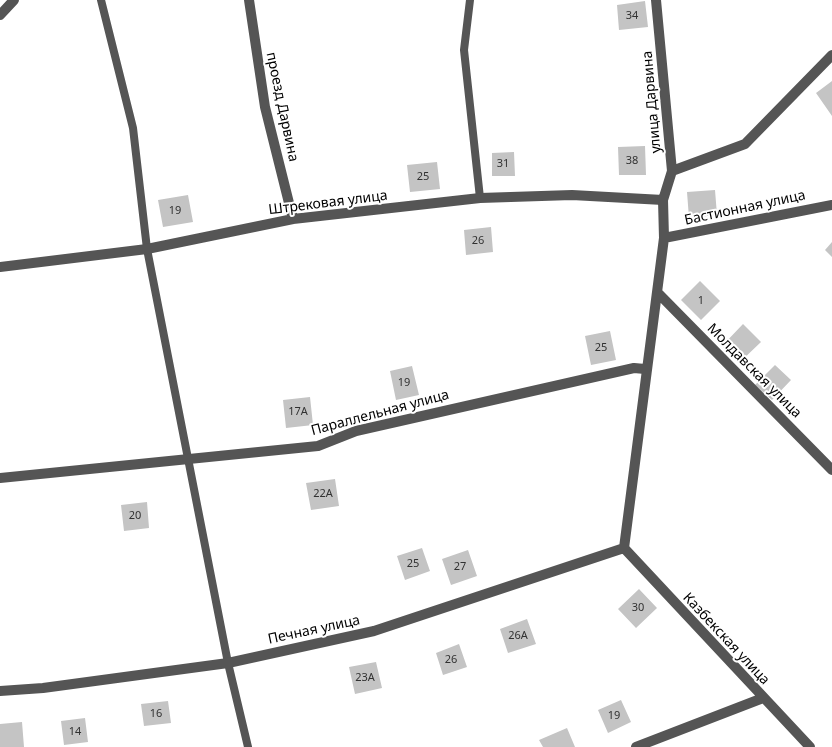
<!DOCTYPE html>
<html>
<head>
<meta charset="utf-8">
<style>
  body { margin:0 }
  canvas { display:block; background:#fff }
</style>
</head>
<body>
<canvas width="832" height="747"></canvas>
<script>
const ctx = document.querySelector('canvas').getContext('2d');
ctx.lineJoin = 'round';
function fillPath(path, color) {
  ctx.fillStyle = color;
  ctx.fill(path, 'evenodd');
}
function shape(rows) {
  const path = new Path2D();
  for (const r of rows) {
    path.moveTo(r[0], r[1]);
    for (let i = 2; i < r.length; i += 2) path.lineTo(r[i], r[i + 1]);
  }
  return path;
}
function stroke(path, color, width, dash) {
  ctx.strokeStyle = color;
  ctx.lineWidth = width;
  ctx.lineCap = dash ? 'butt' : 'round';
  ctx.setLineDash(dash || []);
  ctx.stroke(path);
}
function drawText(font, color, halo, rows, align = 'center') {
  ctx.font = font + ' "Noto Sans",sans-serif';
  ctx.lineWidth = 4;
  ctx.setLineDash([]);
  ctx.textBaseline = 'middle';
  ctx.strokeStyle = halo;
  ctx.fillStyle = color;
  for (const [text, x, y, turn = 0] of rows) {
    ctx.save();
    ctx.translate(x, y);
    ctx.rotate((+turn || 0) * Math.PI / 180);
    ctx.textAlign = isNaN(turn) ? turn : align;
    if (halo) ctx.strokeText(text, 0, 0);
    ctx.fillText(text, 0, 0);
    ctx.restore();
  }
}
const building = shape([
  [645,1,648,27,619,30,617,5],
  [832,81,832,116,816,93],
  [645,146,646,175,619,175,618,147],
  [514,152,515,176,492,176,492,153],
  [437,162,440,189,410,192,407,165],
  [715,190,717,215,689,218,687,192],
  [188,195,193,222,163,227,158,200],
  [491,227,493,252,466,255,464,230],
  [832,242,832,257,825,250],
  [700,281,720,301,701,320,681,300],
  [743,324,761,342,739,363,722,346],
  [610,331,616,360,591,365,585,336],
  [775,365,791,380,772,400,755,385],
  [412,366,419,395,396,400,390,371],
  [310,397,313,425,286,428,283,400],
  [335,479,339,506,311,510,306,483],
  [147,502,149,528,124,531,121,505],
  [422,548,430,571,405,580,397,556],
  [468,550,477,576,451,585,442,559],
  [639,589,657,608,636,628,618,609],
  [527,619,536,644,508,653,500,629],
  [459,644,467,667,443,675,436,653],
  [376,662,382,688,355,694,349,667],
  [621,700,631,722,608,733,598,710],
  [168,701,171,723,144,726,141,704],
  [85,718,88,742,64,745,61,721],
  [22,722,24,747,0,747,0,724],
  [567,728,575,747,543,747,539,740]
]);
const service = shape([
  [101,0,133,128,147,249,228,663,248,747],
  [470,0,464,50,480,198]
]);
const minor = shape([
  [249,0,265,107,293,219],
  [0,15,14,0],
  [672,171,745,144,832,55],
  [664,238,832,205],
  [0,267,147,249,293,219,480,198,572,195,663,200],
  [657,292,832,470],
  [0,478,318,446,356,431,634,368,645,369],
  [624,548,664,238,663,200,672,171,656,0],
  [624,548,810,747],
  [0,691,43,688,228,663,374,631,624,548],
  [636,747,763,698]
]);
const numberNames = [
  ["34",632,16],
  ["38",632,161],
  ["31",503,164],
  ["25",423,177],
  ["19",175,211],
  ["26",478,241],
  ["1",701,301],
  ["25",601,348],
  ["19",404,383],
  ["17А",298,412],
  ["22А",323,494],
  ["20",135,516],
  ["25",413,564],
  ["27",460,567],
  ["30",638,608],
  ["26А",518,636],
  ["26",451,660],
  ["23А",365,678],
  ["16",156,714],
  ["19",614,716],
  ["14",75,732]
];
const streetNames = [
  ["улица Дарвина",652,102,-95],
  ["проезд Дарвина",282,107,78],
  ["Штрековая улица",328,203,-7],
  ["Бастионная улица",745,208,-12],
  ["Молдавская улица",754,371,45],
  ["Параллельная улица",380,413,-15],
  ["Печная улица",314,630,-12],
  ["Казбекская улица",726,639,47]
];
fillPath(building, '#c4c4c4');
stroke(service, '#555', 8);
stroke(minor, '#555', 10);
drawText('11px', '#313131', null, numberNames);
drawText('14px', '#000', '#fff', streetNames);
</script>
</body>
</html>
